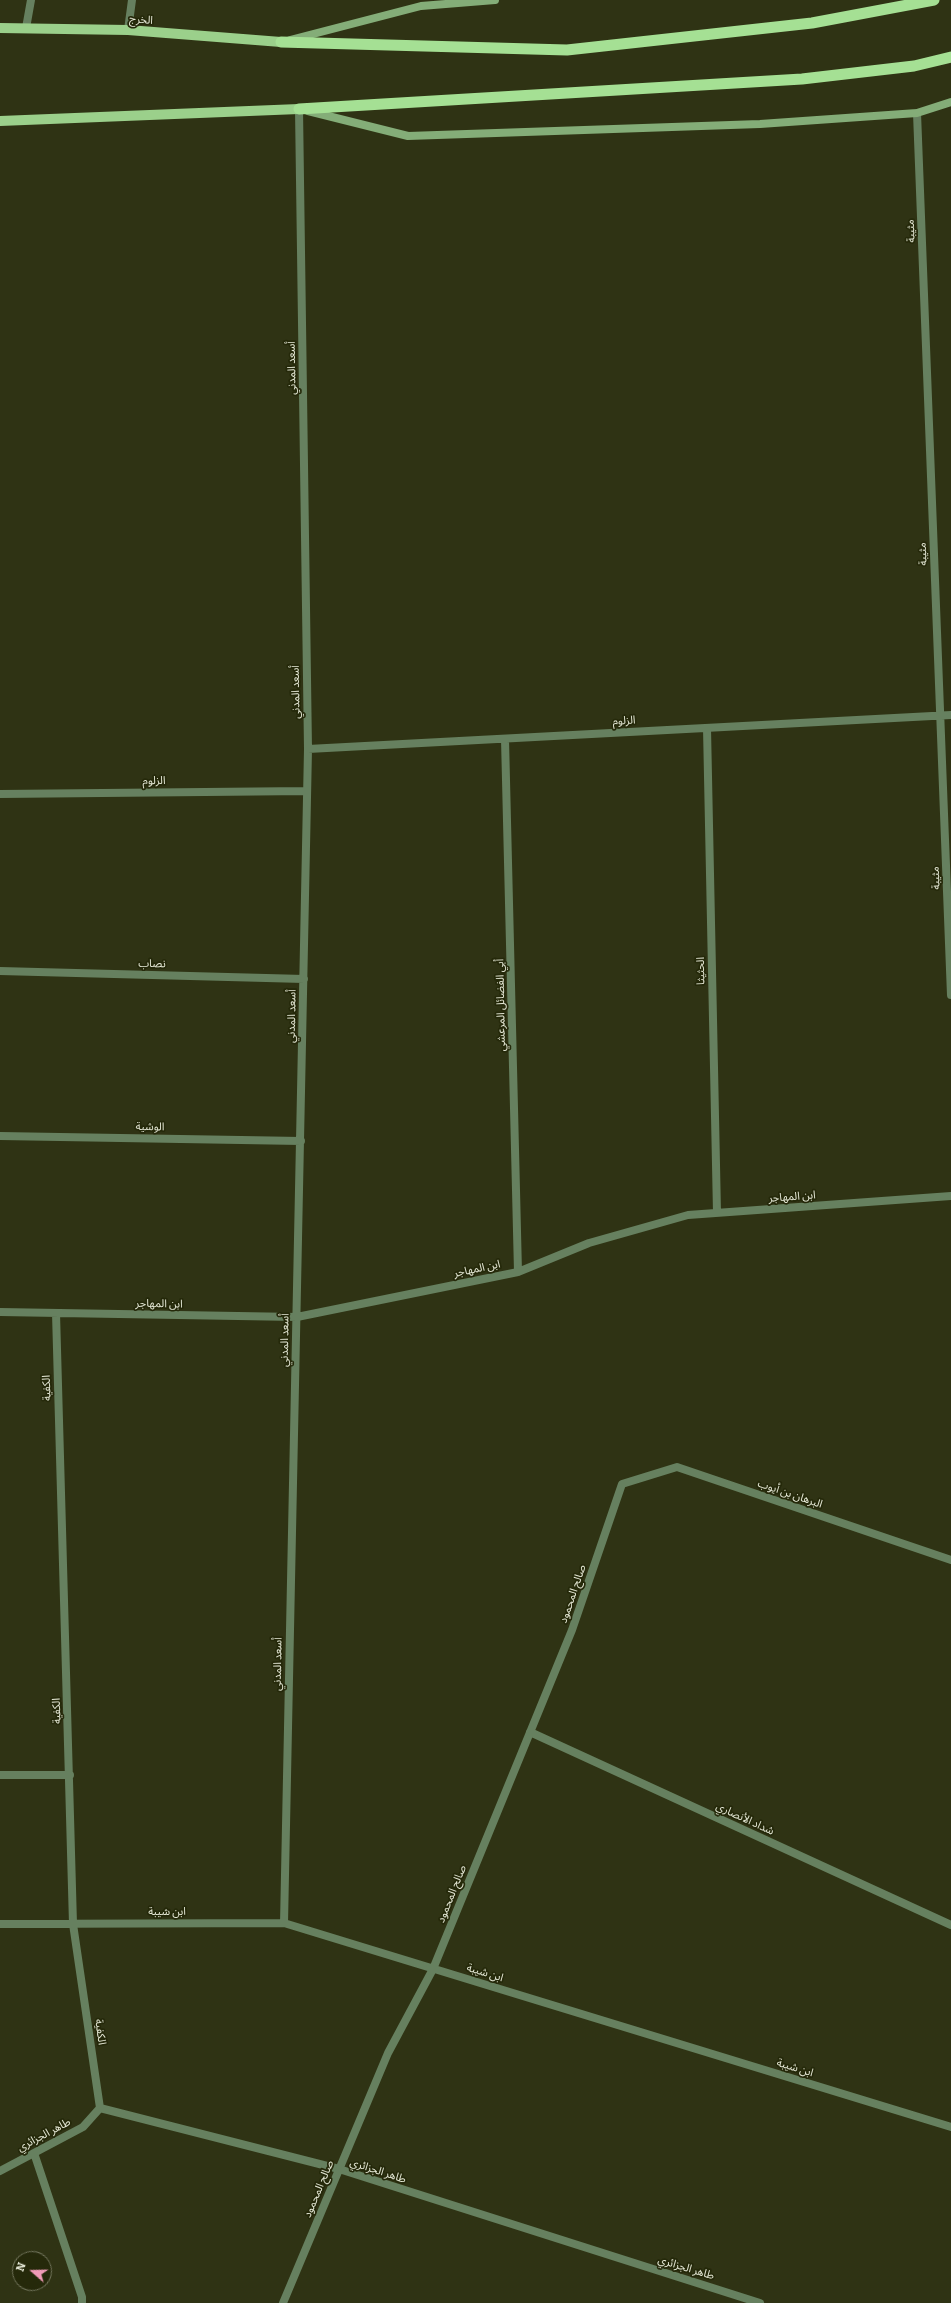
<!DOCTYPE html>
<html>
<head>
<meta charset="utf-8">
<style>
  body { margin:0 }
  #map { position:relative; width:951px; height:2303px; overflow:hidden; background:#2f3314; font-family:Bitter,serif }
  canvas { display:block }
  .north { position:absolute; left:12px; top:2251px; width:40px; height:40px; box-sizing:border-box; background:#25290a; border:1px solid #72755c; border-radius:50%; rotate:290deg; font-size:11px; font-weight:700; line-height:16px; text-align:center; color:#e5e8d6 }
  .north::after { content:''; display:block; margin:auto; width:14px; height:18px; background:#f09ab7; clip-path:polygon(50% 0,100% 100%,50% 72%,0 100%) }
</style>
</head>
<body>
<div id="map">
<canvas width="951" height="2303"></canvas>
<div class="north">N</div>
</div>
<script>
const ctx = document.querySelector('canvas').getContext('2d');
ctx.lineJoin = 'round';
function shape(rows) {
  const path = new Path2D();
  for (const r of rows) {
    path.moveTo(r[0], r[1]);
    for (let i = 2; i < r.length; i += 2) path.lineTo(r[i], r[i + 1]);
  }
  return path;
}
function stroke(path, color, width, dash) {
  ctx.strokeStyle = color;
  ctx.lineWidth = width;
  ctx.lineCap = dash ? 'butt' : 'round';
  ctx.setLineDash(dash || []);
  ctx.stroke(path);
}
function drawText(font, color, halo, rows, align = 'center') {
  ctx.font = font + ' Bitter,"Noto Sans Arabic",serif';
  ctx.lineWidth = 3.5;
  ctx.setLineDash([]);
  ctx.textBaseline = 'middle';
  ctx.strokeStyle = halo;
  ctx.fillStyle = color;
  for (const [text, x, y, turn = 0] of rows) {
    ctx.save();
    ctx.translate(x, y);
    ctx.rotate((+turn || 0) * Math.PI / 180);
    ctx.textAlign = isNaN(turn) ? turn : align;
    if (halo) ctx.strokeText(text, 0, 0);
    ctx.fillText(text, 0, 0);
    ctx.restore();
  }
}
const minor = shape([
  [917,113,951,995],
  [707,728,717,1213],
  [505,739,518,1272],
  [308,749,951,715],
  [0,794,307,791],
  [0,971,304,979],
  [0,1136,301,1141],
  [0,1312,297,1317,518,1272,589,1243,688,1215,951,1196],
  [56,1313,73,1924,100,2108],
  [530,1732,951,1925],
  [0,1775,70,1775],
  [284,1923,308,749,299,109],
  [0,1924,284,1923,951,2127],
  [100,2108,339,2169,760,2303],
  [34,2153,82,2297,82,2303],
  [0,2171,83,2127,100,2108],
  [283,2303,388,2053,433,1969,572,1630,622,1484,677,1467,951,1560]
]);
const tertiary = shape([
  [26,28,31,0],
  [128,30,132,0]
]);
const secondary = shape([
  [290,40,421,6,495,0],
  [308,111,408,136,760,124,917,113,951,102]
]);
const primary = shape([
  [0,28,128,30,281,42],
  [0,121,299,109]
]);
const trunk = shape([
  [281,42,567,50,812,23,934,0],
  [299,109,802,79,914,66,951,57]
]);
const streetNames = [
  ["الخرج",141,20,4],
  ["مثيبة",911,231,-92],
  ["أسعد المدني",292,368,-91],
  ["مثيبة",923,554,-92],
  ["أسعد المدني",296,692,-91],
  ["الزلوم",624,721,-3],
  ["الزلوم",154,781,-1],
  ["مثيبة",936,878,-92],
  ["نصاب",152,964,1],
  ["الحثيثا",701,971,-91],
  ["أبي الفضائل المرعشي",501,1005,-91],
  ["أسعد المدني",292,1016,-89],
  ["الوشية",150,1127,1],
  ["ابن المهاجر",792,1197,-4],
  ["ابن المهاجر",477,1269,-12],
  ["ابن المهاجر",159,1304,1],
  ["أسعد المدني",285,1340,-89],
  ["الكفية",47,1388,-92],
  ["البرهان بن أيوب",790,1494,19],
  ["صالح المحمود",573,1594,-71],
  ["أسعد المدني",278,1664,-89],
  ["الكفية",57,1711,-92],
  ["شداد الأنصاري",745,1819,25],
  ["صالح المحمود",452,1894,-68],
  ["ابن شيبة",167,1912],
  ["ابن شيبة",485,1973,17],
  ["الكفية",100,2032,82],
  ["ابن شيبة",795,2068,17],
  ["طاهر الجزائري",44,2135,-28],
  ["طاهر الجزائري",378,2171,18],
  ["صالح المحمود",319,2189,-67],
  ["طاهر الجزائري",686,2268,17]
];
stroke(minor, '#66805f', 8);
stroke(tertiary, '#66805f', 8);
stroke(secondary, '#84ad78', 8);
stroke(primary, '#9bd08b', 10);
stroke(trunk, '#a5e094', 11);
drawText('11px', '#e5e8d6', '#25290a', streetNames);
</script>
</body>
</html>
